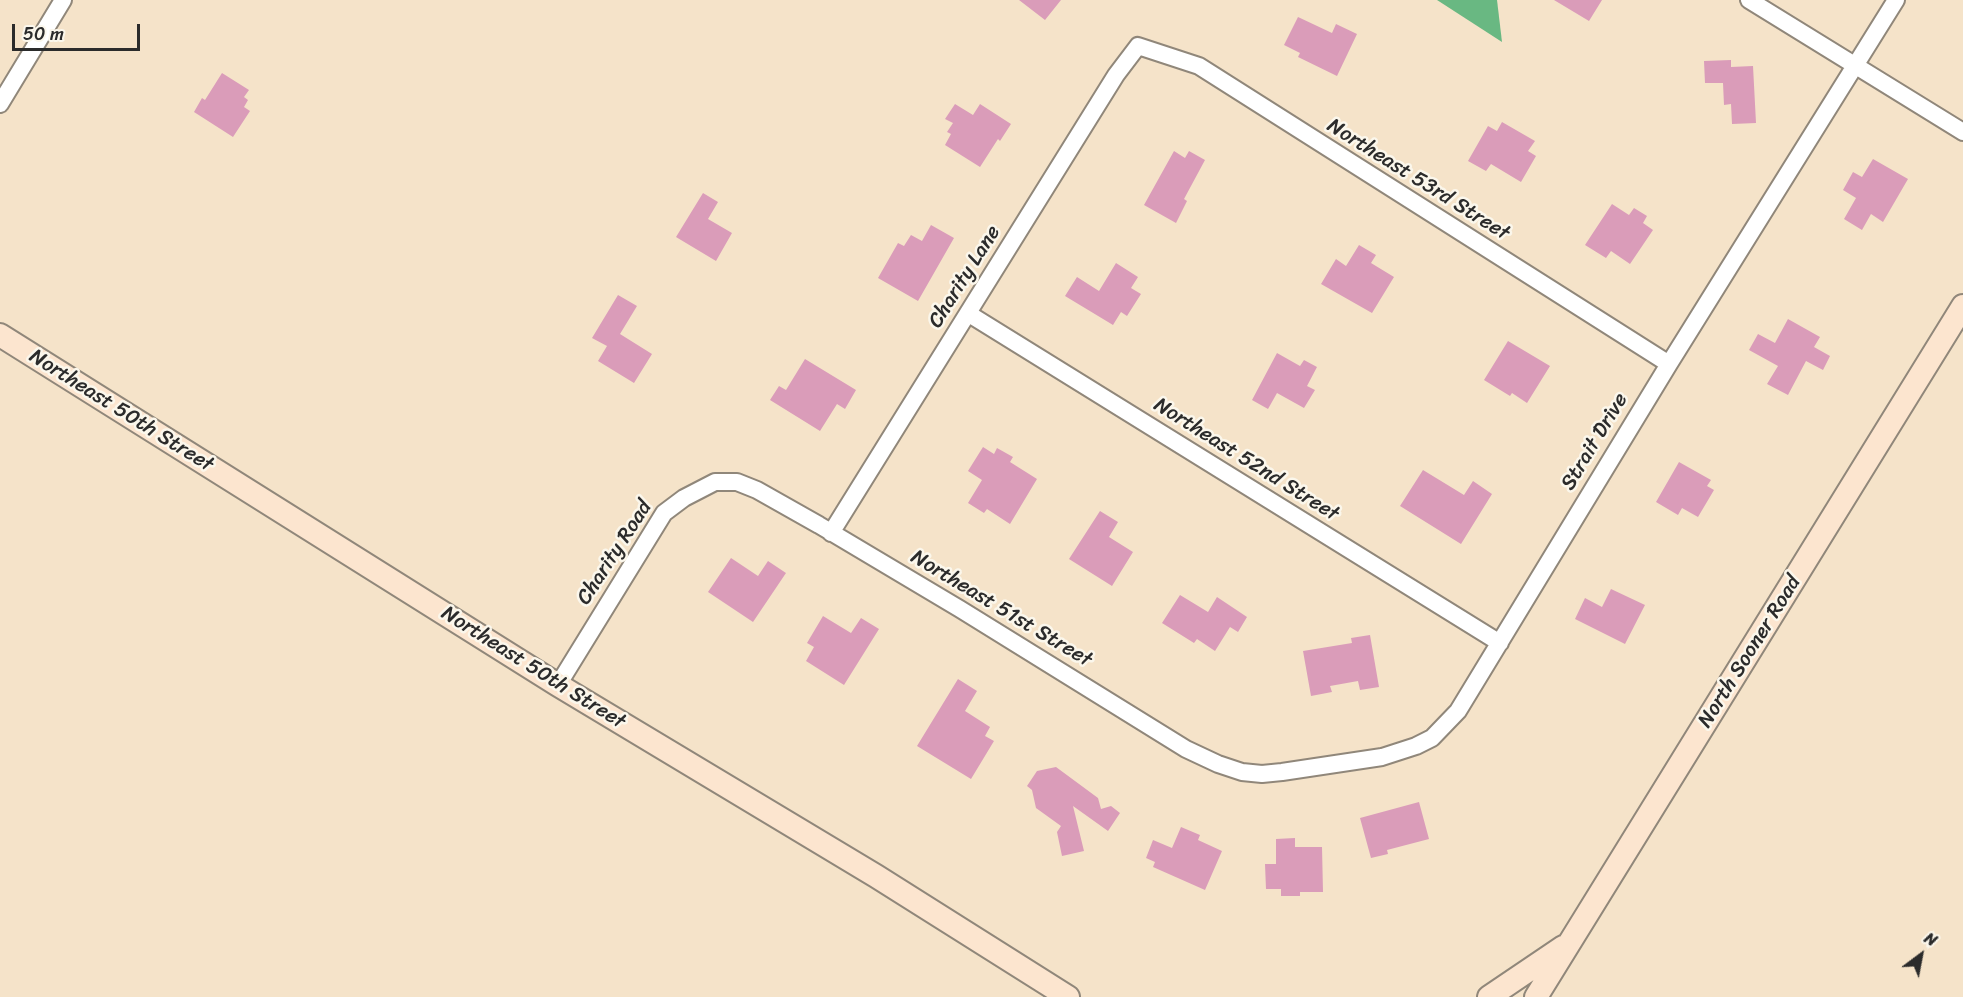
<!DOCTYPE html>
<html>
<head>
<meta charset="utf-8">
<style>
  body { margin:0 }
  #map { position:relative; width:1963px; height:997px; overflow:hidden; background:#f5e3c9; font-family:Sriracha,sans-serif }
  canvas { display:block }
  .north { position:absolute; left:1891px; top:925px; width:60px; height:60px; -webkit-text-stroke:4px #fbf7ec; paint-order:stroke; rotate:32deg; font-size:16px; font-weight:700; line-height:24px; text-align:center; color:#2b2b2b }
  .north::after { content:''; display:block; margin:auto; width:21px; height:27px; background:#2b2b2b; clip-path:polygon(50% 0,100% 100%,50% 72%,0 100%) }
  .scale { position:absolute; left:12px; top:24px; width:128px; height:27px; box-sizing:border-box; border:3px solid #2b2b2b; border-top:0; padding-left:8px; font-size:18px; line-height:21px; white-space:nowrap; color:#2b2b2b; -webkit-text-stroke:4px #fbf7ec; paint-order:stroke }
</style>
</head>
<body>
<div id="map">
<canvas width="1963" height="997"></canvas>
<div class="north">N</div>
<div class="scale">50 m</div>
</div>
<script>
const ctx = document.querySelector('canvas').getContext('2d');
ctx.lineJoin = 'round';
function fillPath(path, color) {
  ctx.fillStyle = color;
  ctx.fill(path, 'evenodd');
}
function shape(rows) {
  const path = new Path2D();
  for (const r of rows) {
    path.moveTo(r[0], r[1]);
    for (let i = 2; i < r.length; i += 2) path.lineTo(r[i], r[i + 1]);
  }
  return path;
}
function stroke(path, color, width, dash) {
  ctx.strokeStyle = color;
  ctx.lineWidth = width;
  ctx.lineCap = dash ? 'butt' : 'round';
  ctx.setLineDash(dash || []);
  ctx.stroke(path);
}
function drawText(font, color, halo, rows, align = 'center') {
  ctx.font = font + ' Sriracha,sans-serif';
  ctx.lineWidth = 5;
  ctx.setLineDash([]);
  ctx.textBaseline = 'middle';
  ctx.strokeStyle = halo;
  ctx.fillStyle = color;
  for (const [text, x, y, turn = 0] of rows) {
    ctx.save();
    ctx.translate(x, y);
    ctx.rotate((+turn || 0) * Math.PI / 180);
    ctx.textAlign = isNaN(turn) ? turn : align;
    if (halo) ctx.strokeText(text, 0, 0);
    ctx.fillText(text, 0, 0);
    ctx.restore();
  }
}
const forest = shape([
  [1437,0,1497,0,1502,42]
]);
const building = shape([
  [1019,0,1061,0,1045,20],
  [1554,0,1602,0,1589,21],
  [1298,17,1332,33,1336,24,1357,34,1337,76,1298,57,1300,53,1284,45],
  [1731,60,1731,67,1753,66,1756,123,1732,124,1731,104,1724,105,1723,83,1705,83,1704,61],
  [222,73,249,90,244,97,248,100,244,107,250,111,233,137,194,112,202,98,205,100],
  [955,104,973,115,980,104,1011,124,1000,141,998,139,980,167,945,145,951,134,947,132,953,123,945,119],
  [1502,122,1535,141,1528,151,1536,156,1521,182,1491,164,1486,171,1468,161,1488,126,1497,131],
  [1174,151,1185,158,1189,151,1205,160,1184,199,1187,201,1176,223,1144,205],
  [1873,159,1908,179,1883,222,1871,214,1862,230,1844,219,1856,198,1843,190,1853,172,1862,177],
  [703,193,718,202,708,219,732,233,716,261,676,237],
  [1612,204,1629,215,1634,208,1647,216,1643,223,1653,230,1630,264,1611,251,1606,258,1585,245],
  [931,225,954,238,918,301,878,278,898,243,904,246,911,235,922,241],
  [1359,245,1376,255,1371,263,1394,277,1372,313,1321,284,1336,259,1346,266],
  [1116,263,1138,277,1131,288,1141,294,1127,316,1121,312,1113,325,1065,296,1077,277,1099,291],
  [618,295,637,306,620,334,652,354,634,383,598,361,607,346,592,338],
  [1788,319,1820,337,1814,347,1830,356,1823,370,1806,361,1788,395,1767,384,1778,366,1749,350,1758,334,1775,343],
  [1508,341,1550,366,1527,403,1512,393,1510,396,1484,380],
  [1277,353,1300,366,1304,360,1317,367,1307,386,1315,390,1304,408,1277,393,1268,409,1252,400],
  [805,359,856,390,845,409,837,404,820,431,770,400,779,386,786,390],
  [983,447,994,454,997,448,1013,457,1010,462,1037,479,1010,524,987,509,984,513,968,503,982,480,968,471],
  [1679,462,1711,480,1707,486,1714,490,1698,517,1682,508,1678,515,1656,502],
  [1423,470,1464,495,1473,481,1492,494,1461,544,1400,506],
  [1100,511,1118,522,1109,537,1133,552,1112,586,1069,559],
  [731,558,758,576,768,561,786,573,753,622,708,592],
  [1611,589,1645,605,1625,644,1575,619,1585,598,1602,607],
  [1180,595,1208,612,1217,597,1247,617,1238,632,1230,627,1215,651,1197,639,1194,643,1162,623],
  [823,616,851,633,861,618,879,629,844,685,806,661,814,647,807,643],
  [1370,635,1379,687,1360,690,1358,681,1330,686,1332,692,1311,696,1303,651,1352,643,1351,638],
  [958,679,977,691,965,711,990,727,985,736,994,741,971,779,917,746],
  [1056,767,1098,798,1101,809,1111,806,1120,813,1108,831,1073,806,1084,851,1062,856,1057,832,1061,826,1036,808,1032,790,1027,786,1037,771],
  [1419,802,1429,839,1387,850,1388,854,1371,858,1360,818],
  [1181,827,1200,835,1198,840,1222,851,1205,890,1153,867,1155,862,1146,858,1153,840,1172,848],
  [1295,838,1295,847,1322,847,1323,892,1300,892,1300,896,1281,896,1281,889,1266,889,1265,864,1276,864,1276,839]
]);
const street = shape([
  [1749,0,1963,132],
  [0,104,63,0],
  [969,314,1500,643],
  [831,533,1116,75,1138,46,1199,66,1669,364],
  [558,685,664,513,684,498,715,482,737,482,757,490,819,525,960,609,1186,749,1218,764,1242,772,1262,774,1282,772,1382,757,1416,746,1432,738,1458,711,1669,364,1896,0]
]);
const secondary = shape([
  [0,335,558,685,876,876,1068,997],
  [1489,997,1563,947],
  [1536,997,1963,306]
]);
const streetNames = [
  ["Northeast 53rd Street",1418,180,32],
  ["Charity Lane",965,277,-58],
  ["Northeast 50th Street",121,411,32],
  ["Strait Drive",1595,442,-59],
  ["Northeast 52nd Street",1246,460,32],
  ["Charity Road",615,553,-57],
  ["Northeast 51st Street",1001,609,31],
  ["North Sooner Road",1750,652,-58],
  ["Northeast 50th Street",533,668,32]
];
fillPath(forest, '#69b882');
fillPath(building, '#da9cb9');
stroke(street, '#90877a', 20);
stroke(secondary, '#90877a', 26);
stroke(street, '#fff', 16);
stroke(secondary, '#fce5cf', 22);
drawText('21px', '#2b2b2b', '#fbf7ec', streetNames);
</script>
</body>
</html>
